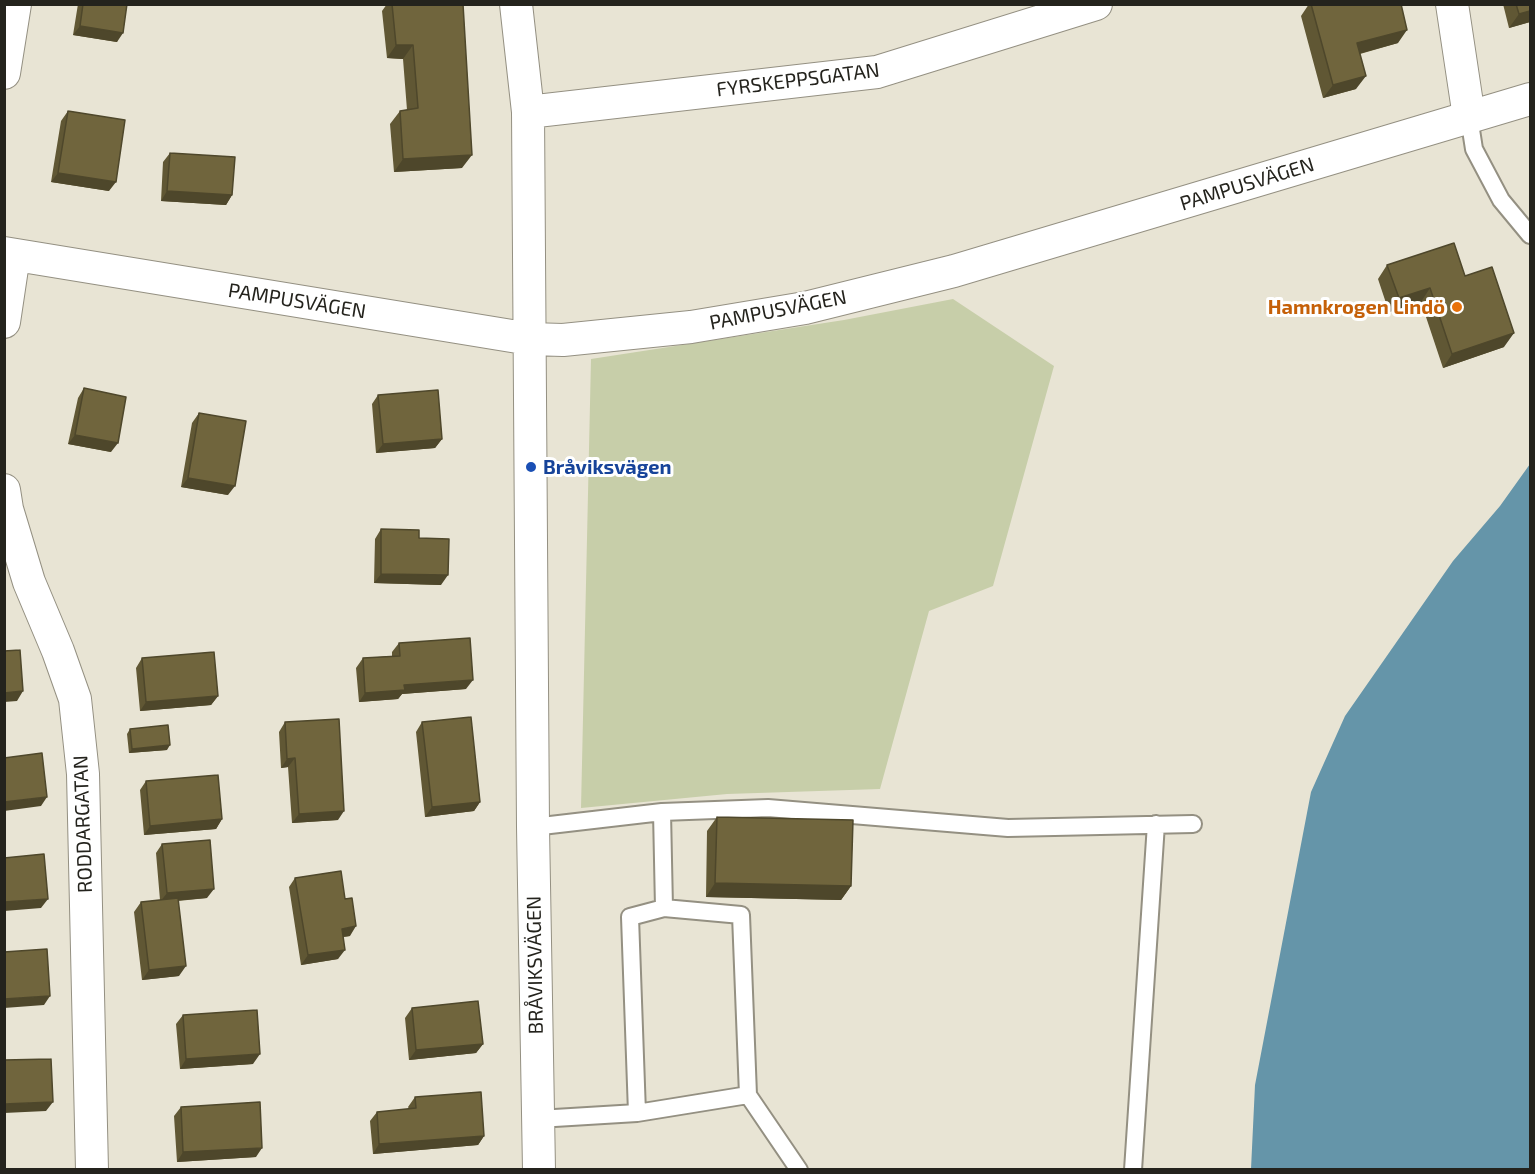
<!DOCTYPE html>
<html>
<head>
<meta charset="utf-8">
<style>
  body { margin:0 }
  #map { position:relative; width:1535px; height:1174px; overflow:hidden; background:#e8e4d4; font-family:"Exo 2",sans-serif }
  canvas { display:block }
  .frame { position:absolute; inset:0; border:6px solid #24231d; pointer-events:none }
</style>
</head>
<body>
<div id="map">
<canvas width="1535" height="1174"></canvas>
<div class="frame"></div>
</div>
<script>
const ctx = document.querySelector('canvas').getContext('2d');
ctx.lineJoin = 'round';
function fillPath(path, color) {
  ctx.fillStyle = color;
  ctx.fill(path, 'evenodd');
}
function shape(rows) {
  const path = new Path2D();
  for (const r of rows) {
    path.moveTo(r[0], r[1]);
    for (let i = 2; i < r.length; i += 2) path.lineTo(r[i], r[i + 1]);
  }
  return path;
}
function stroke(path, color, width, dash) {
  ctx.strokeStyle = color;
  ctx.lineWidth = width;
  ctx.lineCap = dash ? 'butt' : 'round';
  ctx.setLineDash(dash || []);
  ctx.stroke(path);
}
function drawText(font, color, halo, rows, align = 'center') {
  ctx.font = font + ' "Exo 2",sans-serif';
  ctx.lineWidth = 6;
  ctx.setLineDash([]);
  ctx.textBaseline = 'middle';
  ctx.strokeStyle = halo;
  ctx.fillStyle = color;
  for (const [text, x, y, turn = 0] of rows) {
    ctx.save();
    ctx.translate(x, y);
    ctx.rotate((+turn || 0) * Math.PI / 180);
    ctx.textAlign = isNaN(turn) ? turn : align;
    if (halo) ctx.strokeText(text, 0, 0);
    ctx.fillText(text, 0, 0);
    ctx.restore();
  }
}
const green = shape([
  [953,299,1054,366,993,586,929,611,880,789,727,794,581,808,591,359,844,320]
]);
const water = shape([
  [1530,464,1530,1169,1251,1169,1255,1085,1311,792,1345,716,1453,561,1500,506]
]);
const lane = shape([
  [1469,117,1474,149,1501,200,1530,235],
  [662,812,664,908],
  [533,827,662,812,768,808,1008,828,1193,824],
  [748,1095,799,1170],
  [538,1119,637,1113,748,1095,741,915,664,908,630,917,637,1113],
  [1133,1170,1156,824]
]);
const street = shape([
  [516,4,528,112,533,827,539,1170],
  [1452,4,1469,117],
  [4,73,15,4],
  [528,112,877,72,1096,4],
  [4,253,530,339,563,340,691,327,805,308,954,271,1530,99],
  [4,322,14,255],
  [4,490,7,509,29,582,58,651,75,699,83,774,92,1170]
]);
const wall = shape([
  [78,4,127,4,117,42,73,35],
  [387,4,463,4,462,168,394,172,390,124,400,111,407,110,403,59,387,58,382,11],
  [1309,4,1401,4,1398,43,1360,54,1356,89,1323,98,1301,16],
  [1503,4,1530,4,1530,22,1509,28],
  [68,111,109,191,51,182,61,121],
  [170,153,232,195,226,205,161,201,163,162],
  [1387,265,1465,276,1504,347,1443,368,1421,302,1389,312,1378,279],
  [84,388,111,452,68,444,78,398],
  [378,395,442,439,435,448,376,453,372,404],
  [199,413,228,495,181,487,192,423],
  [381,529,419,538,441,585,374,583,375,539],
  [399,643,466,689,402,694,398,699,359,702,356,668,363,658,392,656,392,652],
  [142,658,218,696,211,705,140,711,136,668],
  [285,722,338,820,292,823,288,767,281,768,279,732],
  [422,722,480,802,474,811,425,817,416,732],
  [130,729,167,750,129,753,127,734],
  [146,781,222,819,216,829,144,835,140,790],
  [717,817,851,886,841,900,706,897,707,831],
  [162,844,207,898,178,901,179,976,142,980,134,912,141,902,160,900,156,853],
  [295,878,350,936,343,937,338,959,301,965,289,887],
  [412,1008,483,1044,476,1053,409,1060,405,1018],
  [183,1015,253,1064,180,1069,176,1024],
  [415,1097,484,1136,478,1145,373,1154,370,1121,377,1112,409,1109,408,1107],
  [181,1107,256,1157,177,1162,174,1116]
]);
const shadedWall = shape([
  [1530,11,1530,22,1509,28,1519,14],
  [80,26,123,33,117,42,73,35],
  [1407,30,1398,43,1347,57,1357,43],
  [396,45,413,45,403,59,387,58],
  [1366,76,1356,89,1323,98,1333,85],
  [472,155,462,168,394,172,403,159],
  [58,173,116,182,109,191,51,182],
  [167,191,232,195,226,205,161,201],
  [1430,288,1421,302,1389,312,1399,298],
  [1514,333,1504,347,1443,368,1452,354],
  [75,435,118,443,111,452,68,444],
  [442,439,435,448,376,453,383,444],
  [188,478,235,486,228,495,181,487],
  [381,574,448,575,441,585,374,583],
  [473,680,466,689,402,694,398,699,359,702,365,693,404,685],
  [23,691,17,701,4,702,4,693],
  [218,696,211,705,140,711,146,702],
  [170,745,167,750,129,753,132,749],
  [295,758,288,767,281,768,287,759],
  [47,797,41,806,4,811,4,802],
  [480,802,474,811,425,817,432,807],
  [344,811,338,820,292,823,299,814],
  [222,819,216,829,144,835,150,826],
  [715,883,851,886,841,900,706,897],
  [214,889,207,898,160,902,167,893],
  [48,899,41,908,4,911,4,902],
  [356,926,350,936,335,938,342,929],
  [345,950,338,959,301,965,308,955],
  [186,966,179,976,142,980,149,970],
  [50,996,44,1005,4,1008,4,999],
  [483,1044,476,1053,409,1060,416,1050],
  [260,1054,253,1064,180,1069,186,1059],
  [53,1102,46,1111,4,1113,4,1104],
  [484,1136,478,1145,373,1154,379,1144],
  [262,1148,256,1157,177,1162,183,1152]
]);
const building = shape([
  [83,4,127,4,123,33,80,26,83,4],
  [392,4,463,4,472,155,403,159,400,111,418,108,413,45,396,45,392,4],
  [1311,4,1401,4,1407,30,1357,43,1366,76,1333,85,1311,4],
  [1516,4,1530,4,1530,11,1519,14,1516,4],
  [68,111,125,120,116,182,58,173,68,111],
  [170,153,235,157,232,195,167,191,170,153],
  [1454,243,1465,276,1492,267,1514,333,1452,354,1430,288,1399,298,1387,265,1454,243],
  [84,388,126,397,118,443,75,435,84,388],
  [438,390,442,439,383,444,378,395,438,390],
  [199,413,246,421,235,486,188,478,199,413],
  [381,529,419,530,419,538,449,539,448,575,381,574,381,529],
  [470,638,473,680,404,685,405,690,365,693,363,658,400,656,399,643,470,638],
  [20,650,23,691,4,693,4,651,20,650],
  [214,652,218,696,146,702,142,658,214,652],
  [471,717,480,802,432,807,422,722,471,717],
  [339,719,344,811,299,814,295,758,287,759,285,722,339,719],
  [168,725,170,745,132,749,130,729,168,725],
  [42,753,47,797,4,802,4,758,42,753],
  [218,775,222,819,150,826,146,781,218,775],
  [717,817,853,820,851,886,715,883,717,817],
  [210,840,214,889,167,893,162,844,210,840],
  [44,854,48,899,4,902,4,858,44,854],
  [341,871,345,899,352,898,356,926,342,929,345,950,308,955,295,878,341,871],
  [178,898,186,966,149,970,141,902,178,898],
  [47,949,50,996,4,999,4,952,47,949],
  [478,1001,483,1044,416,1050,412,1008,478,1001],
  [257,1010,260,1054,186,1059,183,1015,257,1010],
  [51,1059,53,1102,4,1104,4,1060,51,1059],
  [481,1092,484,1136,379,1144,377,1112,416,1108,415,1097,481,1092],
  [260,1102,262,1148,183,1152,181,1107,260,1102]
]);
const markers = [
  [1457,307,6,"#e8710a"],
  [531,467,6,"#1a4fb4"]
];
const streetNames = [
  ["FYRSKEPPSGATAN",798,80,-7],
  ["PAMPUSVÄGEN",1247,184,-17],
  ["PAMPUSVÄGEN",297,301,9],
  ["PAMPUSVÄGEN",778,310,-11],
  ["RODDARGATAN",83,824,-92],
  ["BRÅVIKSVÄGEN",535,965,-91]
];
const foodNames = [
  ["Hamnkrogen Lindö",1445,307]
];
const transitNames = [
  ["Bråviksvägen",543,467]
];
fillPath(green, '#c7cea9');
fillPath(water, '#6595a9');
stroke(lane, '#949082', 20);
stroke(street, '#949082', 34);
stroke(lane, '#fff', 16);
stroke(street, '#fff', 32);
fillPath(wall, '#605734');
fillPath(shadedWall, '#4e472b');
fillPath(building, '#70653d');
stroke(building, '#4e472b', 1.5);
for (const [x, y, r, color] of markers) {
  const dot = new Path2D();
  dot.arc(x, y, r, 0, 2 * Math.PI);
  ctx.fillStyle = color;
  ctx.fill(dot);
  stroke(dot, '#fff', 2);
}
drawText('20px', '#24231d', '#fff', streetNames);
drawText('bold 20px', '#c56008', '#fff', foodNames, 'right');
drawText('bold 20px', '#164399', '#fff', transitNames, 'left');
</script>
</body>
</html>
